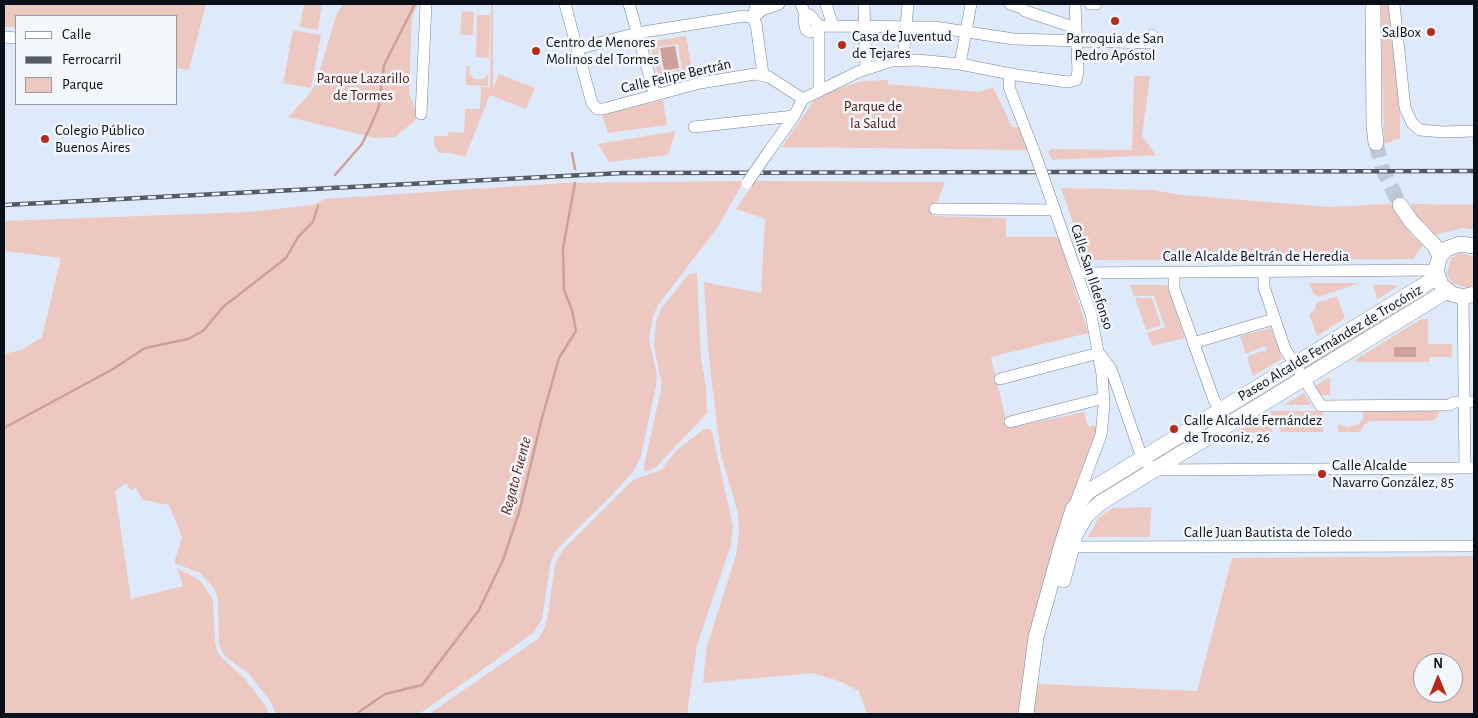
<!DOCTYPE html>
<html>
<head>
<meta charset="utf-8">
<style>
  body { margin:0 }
  #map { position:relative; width:1478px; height:718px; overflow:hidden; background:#deeafa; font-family:"Alegreya Sans",sans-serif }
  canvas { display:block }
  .frame { position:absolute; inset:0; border:5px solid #0a1019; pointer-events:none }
  .legend { position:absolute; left:15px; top:15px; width:162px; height:90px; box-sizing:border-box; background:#f3f7fc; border:1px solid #969ba1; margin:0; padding:6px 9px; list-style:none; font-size:15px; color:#0a1019 }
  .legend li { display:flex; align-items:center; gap:10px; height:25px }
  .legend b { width:25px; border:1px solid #969ba1 }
  .north { position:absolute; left:1413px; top:653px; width:50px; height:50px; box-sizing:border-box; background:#f3f7fc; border:1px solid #969ba1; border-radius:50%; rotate:0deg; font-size:14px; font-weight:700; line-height:20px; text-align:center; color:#0a1019 }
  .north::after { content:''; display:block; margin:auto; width:18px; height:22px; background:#b72a19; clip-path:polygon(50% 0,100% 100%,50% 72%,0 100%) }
</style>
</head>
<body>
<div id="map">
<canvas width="1478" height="718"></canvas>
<div class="frame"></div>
<ul class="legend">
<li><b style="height:6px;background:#fff"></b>Calle</li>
<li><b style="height:6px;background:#535b67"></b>Ferrocarril</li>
<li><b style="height:14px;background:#edc8c1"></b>Parque</li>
</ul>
<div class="north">N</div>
</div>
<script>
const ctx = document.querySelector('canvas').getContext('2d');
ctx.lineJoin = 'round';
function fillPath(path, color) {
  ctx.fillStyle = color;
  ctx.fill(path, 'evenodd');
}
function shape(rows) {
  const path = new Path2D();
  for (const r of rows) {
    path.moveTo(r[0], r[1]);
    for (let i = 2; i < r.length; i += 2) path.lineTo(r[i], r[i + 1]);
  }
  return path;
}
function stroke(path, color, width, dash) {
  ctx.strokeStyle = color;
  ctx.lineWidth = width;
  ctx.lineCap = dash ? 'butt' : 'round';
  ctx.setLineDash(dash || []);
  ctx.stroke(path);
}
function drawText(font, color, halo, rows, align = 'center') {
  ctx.font = font + ' "Alegreya Sans",sans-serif';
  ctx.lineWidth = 5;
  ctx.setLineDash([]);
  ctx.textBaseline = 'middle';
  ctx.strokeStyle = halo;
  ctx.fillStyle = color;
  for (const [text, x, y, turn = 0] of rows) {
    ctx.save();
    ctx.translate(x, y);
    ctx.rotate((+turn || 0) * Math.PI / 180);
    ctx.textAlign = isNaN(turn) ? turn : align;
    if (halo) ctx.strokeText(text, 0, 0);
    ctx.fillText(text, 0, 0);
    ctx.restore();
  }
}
const green = shape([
  [4,4,206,4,189,70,176,68,176,16,16,16,16,27,4,27],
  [304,4,322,4,318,30,300,27],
  [343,4,418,4,412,16,409,94,419,117,395,137,375,138,288,117,307,97,316,83,336,16],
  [491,4,493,4,493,88,499,74,535,88,526,109,490,95,465,157,450,153,439,153,434,144,434,136,448,136,448,132,464,133,465,109,480,109,481,87,490,87],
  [1381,4,1388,4,1400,115,1400,138,1384,144],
  [462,11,474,12,473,35,460,35],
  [477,15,490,15,489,58,476,57],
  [293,30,321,35,311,88,283,83],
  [686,36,693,76,679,80,678,75,666,78,667,83,661,85,649,42],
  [678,44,682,69,662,73,658,47],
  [466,66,470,66,469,73,474,79,483,79,488,74,488,86,466,85],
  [1134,76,1150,76,1142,136,1156,155,1052,160,1048,152,1052,149,1132,150],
  [888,80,888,84,980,92,993,87,1012,127,1021,128,1029,150,782,147,815,99,820,95,861,81],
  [663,100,667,125,608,133,602,115],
  [676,131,668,155,609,162,598,144],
  [744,181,717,228,658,305,653,316,649,339,657,375,656,385,641,456,633,472,610,497,557,549,551,561,542,619,533,633,489,665,419,714,276,714,271,702,249,674,226,657,222,651,219,644,218,598,213,587,200,573,174,563,182,537,169,505,143,500,136,488,130,490,126,483,115,491,131,599,183,586,177,568,196,578,203,584,213,600,215,641,218,654,245,679,265,705,269,714,4,714,4,354,21,350,42,337,61,258,4,251,4,221,249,212,313,205,325,199,564,183],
  [755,181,945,182,932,216,1006,218,1006,237,1059,237,1088,333,991,357,1008,428,1084,412,1088,427,1098,425,1074,492,1032,636,1022,683,1020,714,867,714,859,691,839,681,813,673,703,683,707,646,736,555,739,532,738,513,721,455,717,426,708,348,704,282,761,293,765,219,736,209],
  [1061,188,1153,190,1181,195,1328,207,1391,204,1412,235,1423,245,1413,259,1086,260],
  [1411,204,1474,205,1474,230,1463,228,1435,235,1415,214],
  [1461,253,1474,257,1474,284,1467,288,1452,283,1447,274,1451,258],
  [697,273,701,359,706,387,707,413,656,467,647,471,643,470,661,390,661,380,654,347,656,322,661,309,689,274],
  [1309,283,1359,283,1319,297,1313,293],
  [1130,285,1167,285,1185,338,1152,346,1147,333,1165,327,1154,296,1134,296],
  [1373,285,1396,285,1397,287,1377,299],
  [1421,290,1427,300,1306,373,1300,364],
  [1337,296,1345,318,1317,336,1309,314,1315,310,1316,303],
  [1135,298,1152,298,1161,325,1146,330],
  [1421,319,1428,319,1428,344,1452,344,1452,357,1429,357,1429,362,1356,362,1355,360],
  [1271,328,1282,359,1253,376,1247,357,1261,351,1265,352,1267,348,1263,346,1246,354,1240,336],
  [1330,377,1330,395,1321,395,1315,386],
  [1304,393,1311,405,1284,405],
  [1270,411,1323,411,1323,432,1281,432],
  [1363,411,1440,411,1436,419,1430,421,1370,421,1364,425,1360,432,1338,432,1338,424,1348,427,1359,424,1363,419],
  [1264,415,1273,432,1236,432],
  [704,429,710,429,712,432,733,526,731,545,697,645,687,714,429,714,539,638,545,627,548,614,555,564,563,550,629,484,635,479,661,470,677,450],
  [1151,507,1150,537,1088,537,1099,517,1113,508],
  [1474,556,1474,714,1033,714,1038,684,1197,691,1232,558],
  [1423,663,1453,663,1453,693,1423,693]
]);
const water = shape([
  [675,46,679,68,664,71,660,48],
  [1394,347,1416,347,1416,357,1394,357]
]);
const stream = shape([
  [572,153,575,169],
  [335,175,362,144,372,123,379,106,384,65,415,4],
  [4,428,113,369,145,348,188,339,203,331,223,307,286,258,298,237,313,222,318,206],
  [356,714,385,694,422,685,479,610,503,560,520,509,542,418,559,358,576,331,572,310,564,290,563,248,575,183]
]);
const majorTunnel = shape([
  [1376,143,1382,168,1400,205]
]);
const minor = shape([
  [565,4,592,103,597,109,603,109,700,83,755,74,769,77,803,99],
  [629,4,655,95],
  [756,4,753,18,756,24,763,74],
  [801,4,805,14,810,15,819,26,934,27,1014,39,1149,43,1152,35],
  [826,4,833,26],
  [864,4,866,68],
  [1010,4,1022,8,1025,11,1076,28],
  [1090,4,1096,4],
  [1394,4,1405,108,1412,123,1420,130,1443,132,1474,131],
  [805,14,804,21,806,30,810,32,819,29],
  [753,18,762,10,779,4],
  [4,37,16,38],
  [577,49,637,33,744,16,753,18],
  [903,60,908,4],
  [960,64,971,4],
  [1010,74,1009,87,1034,151],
  [819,89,819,26],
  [421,114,426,4],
  [694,127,794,116],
  [767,154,794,116,803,99,858,72,891,61,917,60,960,64,1016,75,1068,82,1076,80,1078,71,1075,4],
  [1046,185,1091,314,1102,374,1104,406,1101,435,1074,507],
  [935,209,1055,210],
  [1174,272,1174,288,1214,400,1221,410],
  [1077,273,1436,270],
  [1264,276,1264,287,1285,349,1321,406,1449,405,1455,402,1474,402],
  [1463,297,1465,468],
  [1193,343,1274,319],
  [1099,353,1111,369,1142,458,1154,470,1474,468],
  [1000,379,1099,353],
  [1010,422,1104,398],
  [1065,547,1474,546]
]);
const major = shape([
  [1373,4,1374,125,1376,143],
  [1400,205,1411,221,1434,245,1440,256],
  [1474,246,1460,244,1446,249,1440,256,1436,270,1441,285,1452,294,1463,297,1474,294],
  [1063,580,1075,535,1086,516,1100,503,1447,291],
  [1026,714,1036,637,1061,547,1073,509,1089,491,1437,277]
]);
const rail = shape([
  [4,205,622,173,1474,171]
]);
const minorBridge = shape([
  [1034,151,1046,185],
  [747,183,767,154]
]);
const markers = [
  [1115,21,5,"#b72a19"],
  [1431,32,5,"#b72a19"],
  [842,45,5,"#b72a19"],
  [536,51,5,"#b72a19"],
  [45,139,5,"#b72a19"],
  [1174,429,5,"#b72a19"],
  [1322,474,5,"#b72a19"]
];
const poiNames = [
  ["SalBox",1421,32,"right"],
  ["Casa de Juventud",852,36],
  ["de Tejares",852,53],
  ["Parroquia de San",1115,38,"center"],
  ["Pedro Apóstol",1115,55,"center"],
  ["Centro de Menores",546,42],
  ["Molinos del Tormes",546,59],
  ["Colegio Público",55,130],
  ["Buenos Aires",55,147],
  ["Calle Alcalde Fernández",1184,420],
  ["de Troconiz, 26",1184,437],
  ["Calle Alcalde",1332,465],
  ["Navarro González, 85",1332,482]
];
const streetNames = [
  ["Calle Felipe Bertrán",676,76,-13],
  ["Calle Alcalde Beltrán de Heredia",1256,256],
  ["Calle San Ildefonso",1092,277,72],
  ["Paseo Alcalde Fernández de Trocóniz",1330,343,-31],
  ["Calle Juan Bautista de Toledo",1268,532]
];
const parkNames = [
  ["Parque Lazarillo",363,78],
  ["de Tormes",363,95],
  ["Parque de",873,106],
  ["la Salud",873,123]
];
const waterNames = [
  ["Regato Fuente",516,476,-75]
];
fillPath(green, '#edc8c1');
fillPath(water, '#cea098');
stroke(stream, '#cea098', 2.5);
stroke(majorTunnel, '#bec9d8', 15, [15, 8]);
stroke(minor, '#72849b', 12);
stroke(major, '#72849b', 16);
stroke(minor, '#fff', 11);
stroke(major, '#fff', 15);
stroke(rail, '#535b67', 4.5);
stroke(rail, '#f3f7fc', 2.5, [8]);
stroke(minorBridge, '#72849b', 12, []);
stroke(minorBridge, '#fff', 11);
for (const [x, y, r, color] of markers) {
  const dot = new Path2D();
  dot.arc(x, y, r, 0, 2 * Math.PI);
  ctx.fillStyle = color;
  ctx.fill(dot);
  stroke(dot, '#f3f7fc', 2);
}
drawText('15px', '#0a1019', '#f3f7fc', poiNames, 'left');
drawText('15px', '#0a1019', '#f3f7fc', streetNames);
drawText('15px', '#4d150d', '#f3f7fc', parkNames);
drawText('italic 16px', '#581f17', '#f3f7fc', waterNames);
</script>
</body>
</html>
